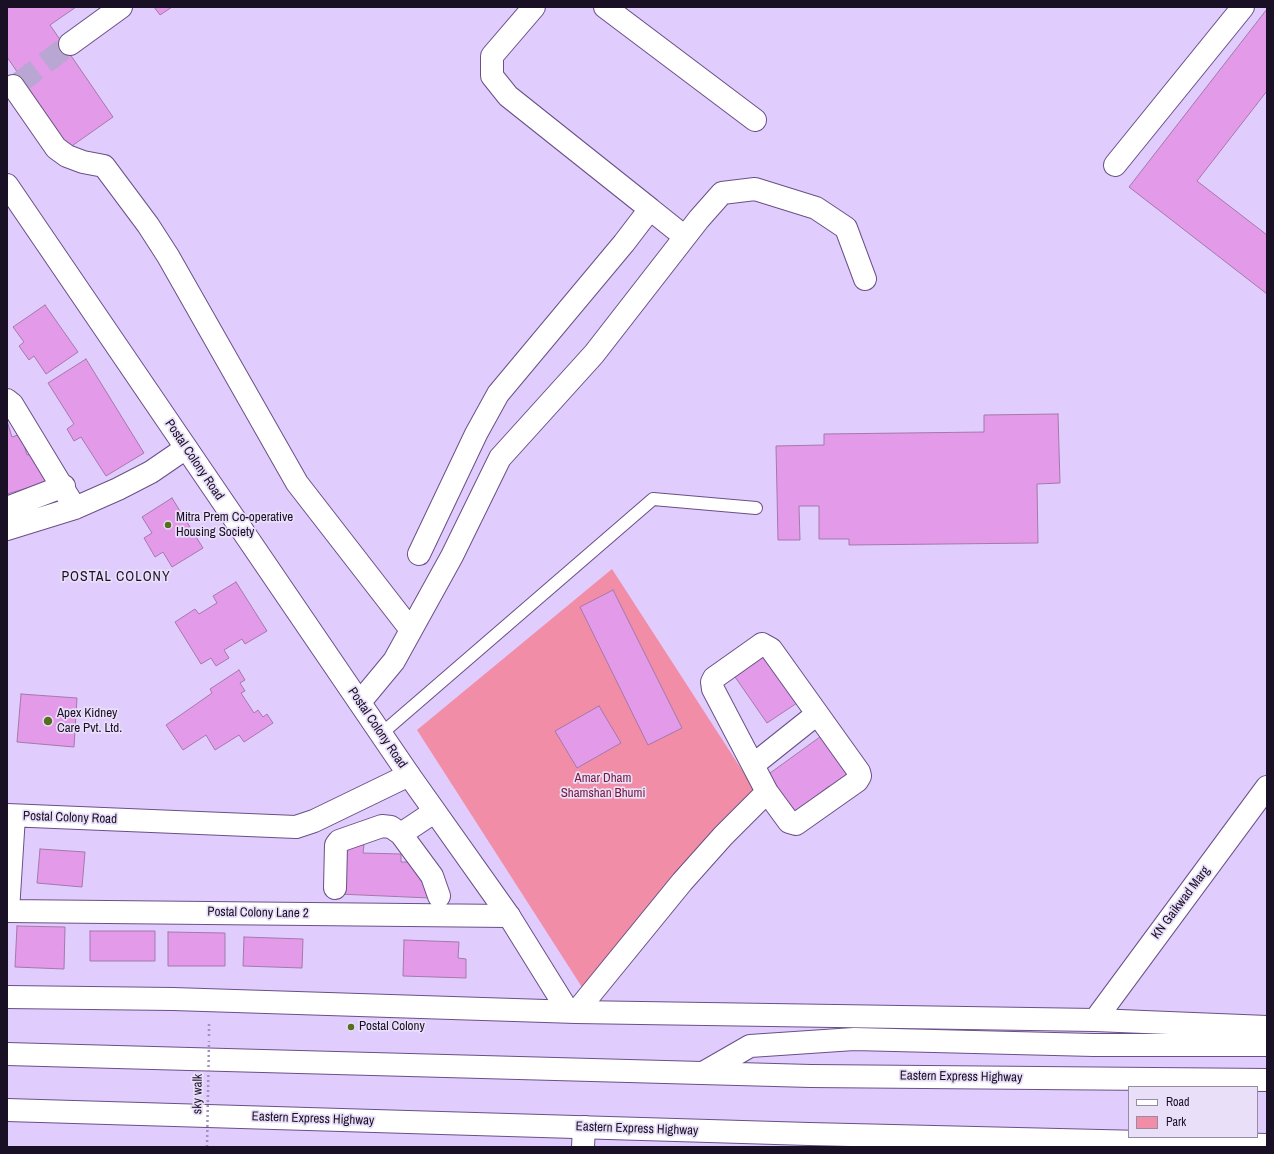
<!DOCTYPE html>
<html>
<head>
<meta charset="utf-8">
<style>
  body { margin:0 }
  #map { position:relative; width:1274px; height:1154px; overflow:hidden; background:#e1ccfe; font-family:"Archivo Narrow",sans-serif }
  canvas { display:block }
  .frame { position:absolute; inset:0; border:8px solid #1a1026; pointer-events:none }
  .legend { position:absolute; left:1128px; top:1086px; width:130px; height:52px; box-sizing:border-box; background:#e9dff8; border:1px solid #968ca4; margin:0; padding:5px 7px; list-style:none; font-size:12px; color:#1a1026 }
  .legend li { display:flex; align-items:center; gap:8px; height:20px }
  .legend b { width:20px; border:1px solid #968ca4 }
</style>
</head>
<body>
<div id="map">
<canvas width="1274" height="1154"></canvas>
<div class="frame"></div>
<ul class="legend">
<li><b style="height:5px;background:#fff"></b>Road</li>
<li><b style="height:11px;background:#f18da6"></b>Park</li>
</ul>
</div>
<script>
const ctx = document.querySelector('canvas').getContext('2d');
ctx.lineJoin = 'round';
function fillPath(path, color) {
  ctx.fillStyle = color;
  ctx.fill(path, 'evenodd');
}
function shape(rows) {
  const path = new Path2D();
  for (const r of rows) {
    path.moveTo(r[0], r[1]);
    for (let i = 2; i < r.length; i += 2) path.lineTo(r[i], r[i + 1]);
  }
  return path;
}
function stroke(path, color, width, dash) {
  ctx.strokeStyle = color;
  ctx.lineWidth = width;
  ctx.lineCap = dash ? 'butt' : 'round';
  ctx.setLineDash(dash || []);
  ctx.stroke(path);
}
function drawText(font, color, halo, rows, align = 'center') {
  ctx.font = font + ' "Archivo Narrow",sans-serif';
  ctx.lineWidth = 3.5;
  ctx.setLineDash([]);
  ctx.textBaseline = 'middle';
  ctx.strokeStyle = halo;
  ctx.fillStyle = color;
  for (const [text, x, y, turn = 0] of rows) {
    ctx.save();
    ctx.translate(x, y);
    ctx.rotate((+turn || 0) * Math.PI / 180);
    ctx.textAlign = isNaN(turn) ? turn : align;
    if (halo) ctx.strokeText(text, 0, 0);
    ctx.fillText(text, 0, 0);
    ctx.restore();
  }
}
const green = shape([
  [612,569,760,798,587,995,417,730]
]);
const building = shape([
  [7,7,76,7,50,25,113,117,69,148,7,57,7,7],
  [154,7,172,7,160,15,154,7],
  [1267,9,1267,91,1197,181,1267,235,1267,294,1129,187,1267,9],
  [45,305,78,352,46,374,34,356,29,360,19,346,24,342,13,327,45,305],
  [86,359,144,453,106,476,81,437,74,441,67,429,74,424,48,383,86,359],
  [1058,414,1060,483,1037,484,1038,543,849,545,849,539,819,539,819,506,799,506,800,540,778,540,776,446,824,445,824,434,984,432,984,415,1058,414],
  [7,421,12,437,21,434,27,455,36,453,52,487,34,486,7,494,7,421],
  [172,498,203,548,172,567,163,552,155,557,144,538,152,533,142,517,172,498],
  [236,582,267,631,245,644,242,639,224,650,229,658,216,666,211,658,201,664,175,622,195,609,199,614,217,603,213,596,236,582],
  [613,590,682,728,648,745,580,607,613,590],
  [766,651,800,701,767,723,733,674,766,651],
  [239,670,245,680,240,683,245,691,241,693,254,713,258,710,263,717,267,714,273,723,244,742,239,735,215,750,206,735,183,750,166,725,195,705,212,693,210,689,239,670],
  [21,694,77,698,74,747,17,742,21,694],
  [599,706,621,743,577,768,555,731,599,706],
  [824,734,854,775,830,788,829,786,815,797,818,801,796,817,766,776,824,734],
  [340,844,364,845,363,853,401,854,401,862,411,862,430,881,430,898,338,894,340,844],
  [40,849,85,852,82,887,37,883,40,849],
  [17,926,65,927,64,969,15,967,17,926],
  [90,931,155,931,155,961,90,961,90,931],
  [168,932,225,933,225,966,168,966,168,932],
  [244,937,303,939,302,968,243,966,244,937],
  [404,940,459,942,458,958,466,959,466,978,403,976,404,940]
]);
const streetTunnel = shape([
  [19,83,70,44]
]);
const path = shape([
  [209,1024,209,1037]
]);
const lane = shape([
  [381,734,653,499,756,508]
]);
const street = shape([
  [605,7,755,120],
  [70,44,121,7],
  [13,86,56,148,67,156,83,162,104,166,148,225,168,256,297,483,411,630],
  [1115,165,1243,7],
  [650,209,685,237],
  [7,400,12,404,75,508],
  [7,508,64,486],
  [7,529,75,508,118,489,151,472,186,448],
  [419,554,476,434,498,394,624,243,650,209,508,96,492,76,492,56,534,7],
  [762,644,771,649,859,772,860,776,857,781,796,824,789,822,767,792,713,689,712,682,714,678,762,644],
  [360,702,394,661,452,556,500,458,594,354,699,219,722,193,755,189,816,208,846,228,865,279],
  [753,765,817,714],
  [7,815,296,827,314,821,409,775],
  [401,834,434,812],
  [335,888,336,845,339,841,382,826,391,827,401,834,432,876,439,896],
  [7,911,509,916],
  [8,911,14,816],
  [576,1012,682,882,723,836,767,792],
  [1095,1020,1267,787],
  [583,1147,584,1127]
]);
const secondary = shape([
  [7,185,409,775,509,916,568,1011],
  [7,997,173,999,576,1012,1095,1020,1267,1027]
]);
const highway = shape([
  [7,1054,811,1076,1267,1080],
  [703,1073,750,1046,854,1039,1094,1045,1267,1045],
  [7,1110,809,1134,1267,1145]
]);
const pathBridge = shape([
  [207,1147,209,1041]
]);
const markers = [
  [168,525,4,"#576e1f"],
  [48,721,5,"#576e1f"],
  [351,1027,4,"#576e1f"]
];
const streetNames = [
  ["Postal Colony Road",194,460,56],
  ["Postal Colony Road",377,728,56],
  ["Postal Colony Road",70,818,2],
  ["KN Gaikwad Marg",1181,903,-53],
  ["Postal Colony Lane 2",258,913,1],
  ["Eastern Express Highway",961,1077,1],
  ["sky walk",198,1094,-89],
  ["Eastern Express Highway",313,1119,2],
  ["Eastern Express Highway",637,1129,2]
];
const poiNames = [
  ["Mitra Prem Co-operative",176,518],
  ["Housing Society",176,533],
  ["Apex Kidney",57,714],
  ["Care Pvt. Ltd.",57,729],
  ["Postal Colony",359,1027]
];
const parkNames = [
  ["Amar Dham",603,779],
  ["Shamshan Bhumi",603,794]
];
const neighbourhoodNames = [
  ["POSTAL COLONY",116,577]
];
fillPath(green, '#f18da6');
fillPath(building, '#e39ae9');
stroke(building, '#a578a9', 1);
stroke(streetTunnel, '#b9a6d3', 22, [22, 11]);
stroke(lane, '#695086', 14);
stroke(street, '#695086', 24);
stroke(secondary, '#695086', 24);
stroke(highway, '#695086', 24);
stroke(path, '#a391bb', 2.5, [2, 3]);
stroke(lane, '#fff', 12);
stroke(street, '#fff', 22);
stroke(secondary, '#fff', 22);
stroke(highway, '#fff', 22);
stroke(pathBridge, '#a391bb', 2.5, [2, 3]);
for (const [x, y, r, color] of markers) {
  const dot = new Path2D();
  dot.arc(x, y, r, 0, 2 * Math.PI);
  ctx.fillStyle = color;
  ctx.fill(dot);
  stroke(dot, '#e9dff8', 1.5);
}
drawText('13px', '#1a1026', '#e9dff8', streetNames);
drawText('13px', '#1a1026', '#e9dff8', poiNames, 'left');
drawText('13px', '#77173a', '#e9dff8', parkNames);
ctx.letterSpacing = '1px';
drawText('14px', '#1a1026', '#e9dff8', neighbourhoodNames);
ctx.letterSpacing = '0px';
</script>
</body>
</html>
